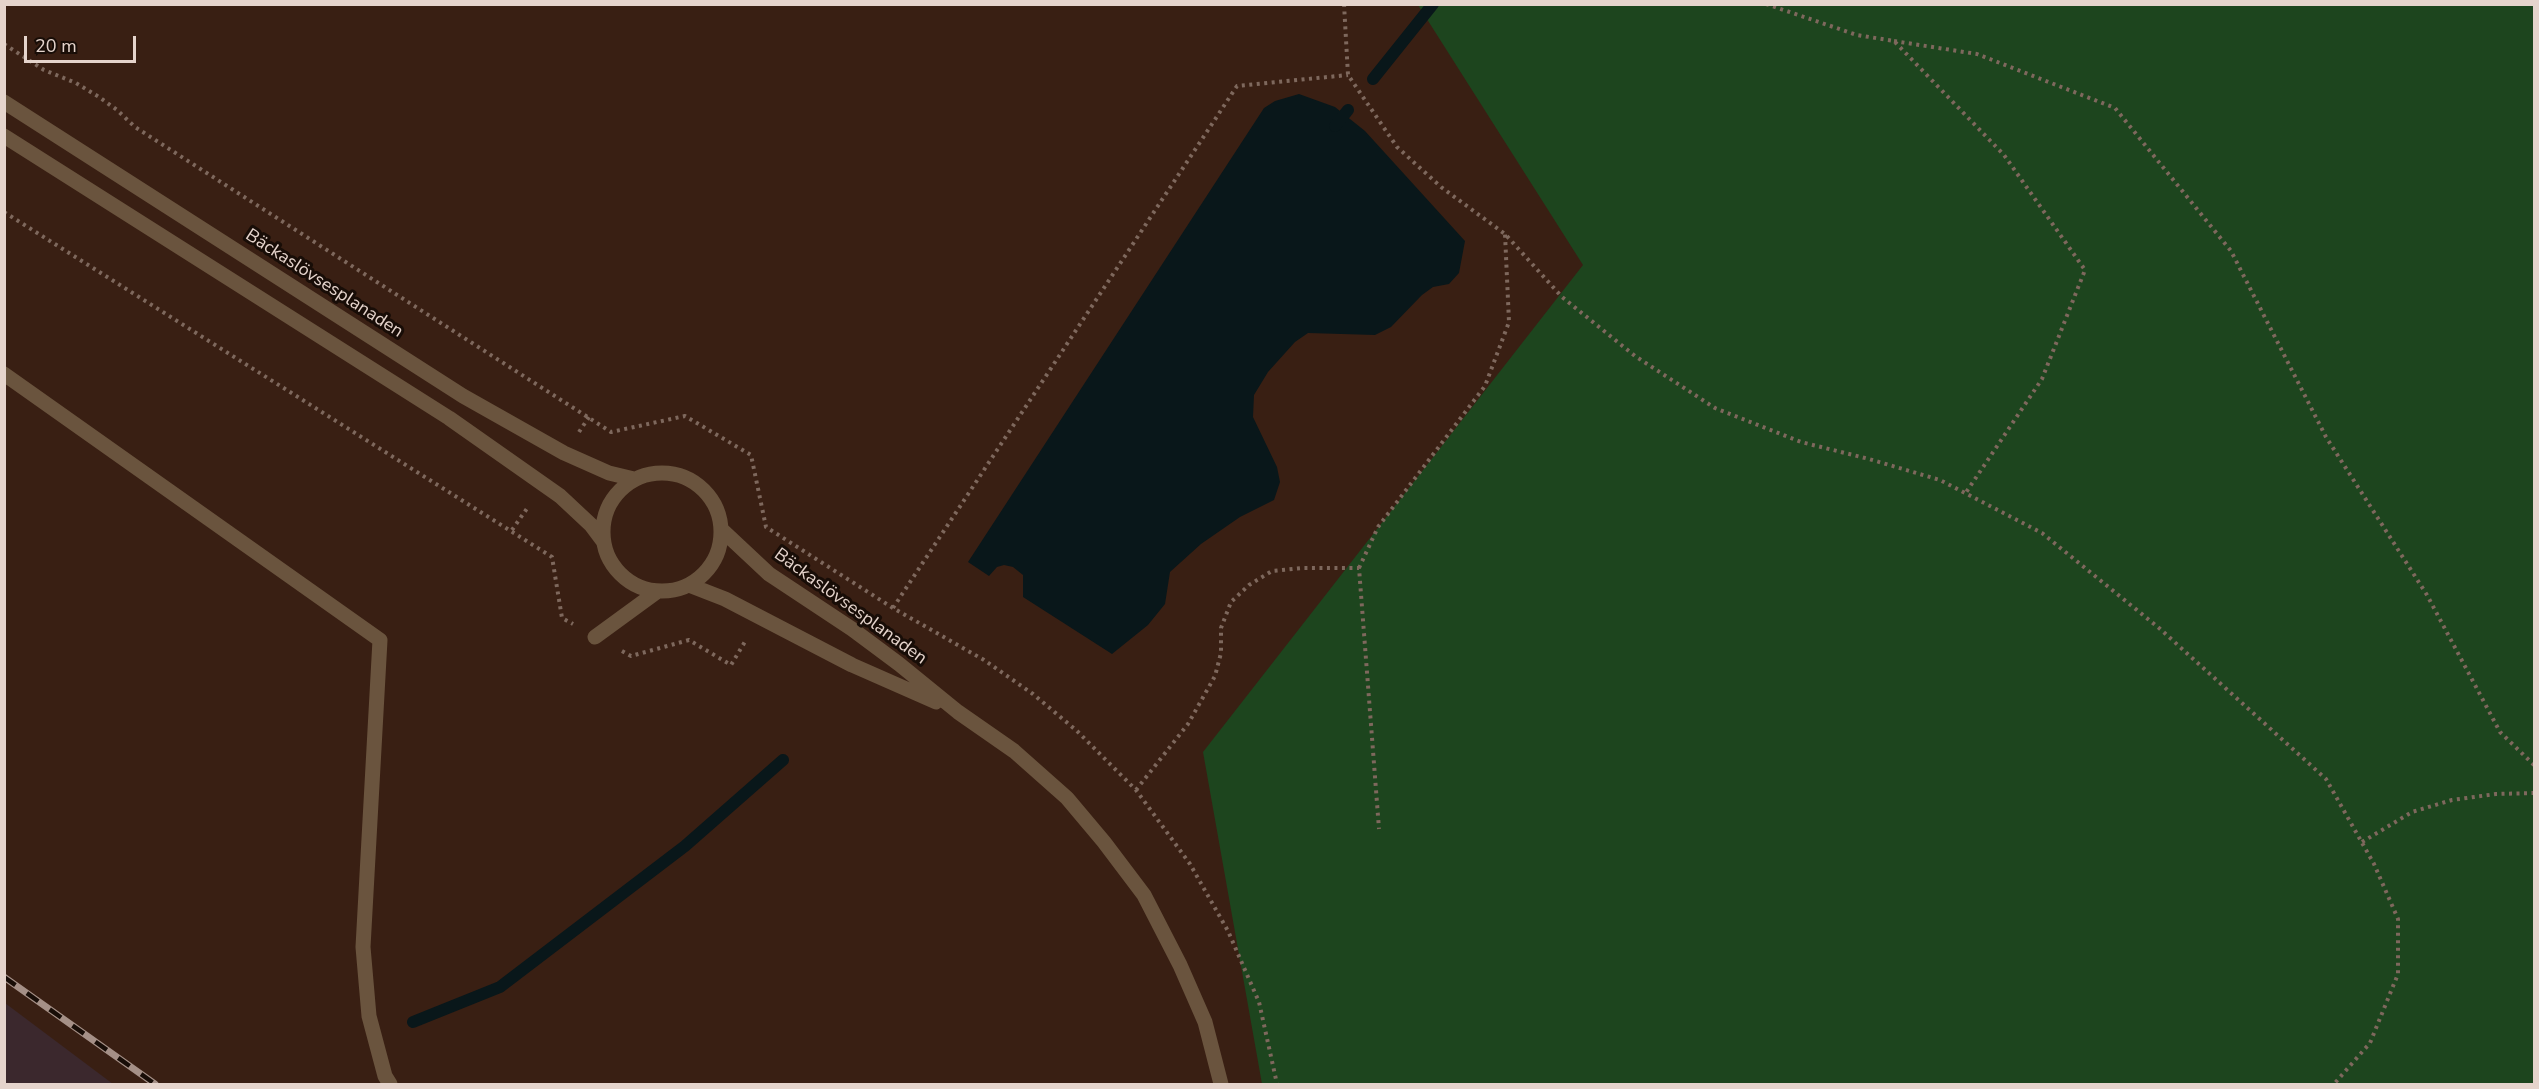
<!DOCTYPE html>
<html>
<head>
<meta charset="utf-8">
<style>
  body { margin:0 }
  #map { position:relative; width:2539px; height:1089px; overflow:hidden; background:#391f13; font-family:"Nunito Sans",sans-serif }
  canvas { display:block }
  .frame { position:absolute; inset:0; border:6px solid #e5d4cc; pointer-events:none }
  .scale { position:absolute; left:24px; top:36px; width:112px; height:27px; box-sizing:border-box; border:3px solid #e5d4cc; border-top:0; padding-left:8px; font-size:18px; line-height:21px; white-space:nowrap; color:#e5d4cc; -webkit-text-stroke:4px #180d07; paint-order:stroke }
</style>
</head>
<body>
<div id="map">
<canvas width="2539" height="1089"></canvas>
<div class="frame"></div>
<div class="scale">20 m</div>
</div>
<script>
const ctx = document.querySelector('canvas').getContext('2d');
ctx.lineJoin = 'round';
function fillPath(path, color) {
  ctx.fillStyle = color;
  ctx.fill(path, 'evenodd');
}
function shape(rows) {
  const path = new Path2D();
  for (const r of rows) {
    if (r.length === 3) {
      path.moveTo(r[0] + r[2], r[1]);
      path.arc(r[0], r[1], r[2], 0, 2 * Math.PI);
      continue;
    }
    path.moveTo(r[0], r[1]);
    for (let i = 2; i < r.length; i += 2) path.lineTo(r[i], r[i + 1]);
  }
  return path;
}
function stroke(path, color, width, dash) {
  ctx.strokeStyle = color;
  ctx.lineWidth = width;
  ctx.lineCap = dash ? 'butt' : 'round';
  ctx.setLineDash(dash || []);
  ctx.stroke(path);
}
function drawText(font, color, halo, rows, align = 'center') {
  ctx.font = font + ' "Nunito Sans",sans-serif';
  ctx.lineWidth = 6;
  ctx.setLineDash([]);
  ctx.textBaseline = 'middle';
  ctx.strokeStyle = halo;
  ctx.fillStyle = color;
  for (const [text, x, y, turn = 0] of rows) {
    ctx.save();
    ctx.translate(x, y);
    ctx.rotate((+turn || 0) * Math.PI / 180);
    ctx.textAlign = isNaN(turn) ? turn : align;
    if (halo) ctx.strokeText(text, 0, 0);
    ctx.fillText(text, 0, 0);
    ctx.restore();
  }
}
const commercial = shape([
  [4,1003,5,1003,113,1084,5,1084]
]);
const green = shape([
  [1418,5,2534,5,2534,1084,1262,1084,1203,752,1583,265]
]);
const water = shape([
  [1299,94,1335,107,1365,131,1465,241,1459,273,1449,284,1433,287,1422,295,1391,327,1375,335,1308,333,1295,342,1268,372,1254,395,1253,417,1277,467,1280,482,1274,500,1240,517,1201,544,1170,572,1165,604,1148,625,1112,654,1023,597,1023,575,1013,567,1004,565,997,567,989,576,968,562,1264,108,1275,101]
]);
const stream = shape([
  [1373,79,1433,4],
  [1335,126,1348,110],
  [413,1022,500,987,685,846,783,760]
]);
const path = shape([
  [1344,4,1348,75,1397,147,1441,187,1505,234,1562,297,1635,356,1715,408,1801,442,1869,459,1940,480,2042,533,2159,628,2326,779,2374,864,2398,919,2398,974,2370,1043,2334,1084],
  [1766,4,1857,35,1894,41,2004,155,2085,270,2042,379,1965,494],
  [1894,41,1977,54,2115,108,2231,251,2326,437,2427,595,2500,732,2534,765],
  [4,44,44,70,76,83,99,97,117,110,135,127,611,432,685,416,751,455,766,527,893,608,984,660,1033,694,1077,731,1136,790,1190,864,1228,931,1259,1002,1277,1084],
  [4,212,552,557,562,618,573,624],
  [579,432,589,417],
  [512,530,528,507],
  [1359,568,1378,527,1485,386,1509,322,1505,234],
  [893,608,1237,86,1348,75],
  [622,651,631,656,689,640,731,665,746,640],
  [1136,790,1188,724,1215,676,1221,653,1221,628,1231,602,1249,585,1272,571,1303,568,1359,568,1379,829],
  [2362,842,2412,812,2452,800,2496,794,2534,793]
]);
const minor = shape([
  [4,102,463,396,564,453,609,473,634,479],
  [4,136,449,418,560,496,591,525,603,541],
  [4,374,380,640,363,947,369,1016,385,1076,390,1084],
  [662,532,59],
  [722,530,769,574,852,629,899,664,958,712,1014,751,1067,798,1104,842,1144,895,1180,965,1205,1022,1221,1084],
  [689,585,725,599,852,665,936,702],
  [595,637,658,591]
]);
const rail = shape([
  [4,977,155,1084]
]);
const streetNames = [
  ["Bäckaslövsesplanaden",324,284,33],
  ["Bäckaslövsesplanaden",850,607,36]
];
fillPath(commercial, '#3b282d');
fillPath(green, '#1d451e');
fillPath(water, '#09171a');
stroke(stream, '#09171a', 12);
stroke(path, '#7e685d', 4, [3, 4.5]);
stroke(minor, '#6a543e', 15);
stroke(rail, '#a59087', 7);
stroke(rail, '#180d07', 4.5, [14]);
drawText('18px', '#e5d4cc', '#180d07', streetNames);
</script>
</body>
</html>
